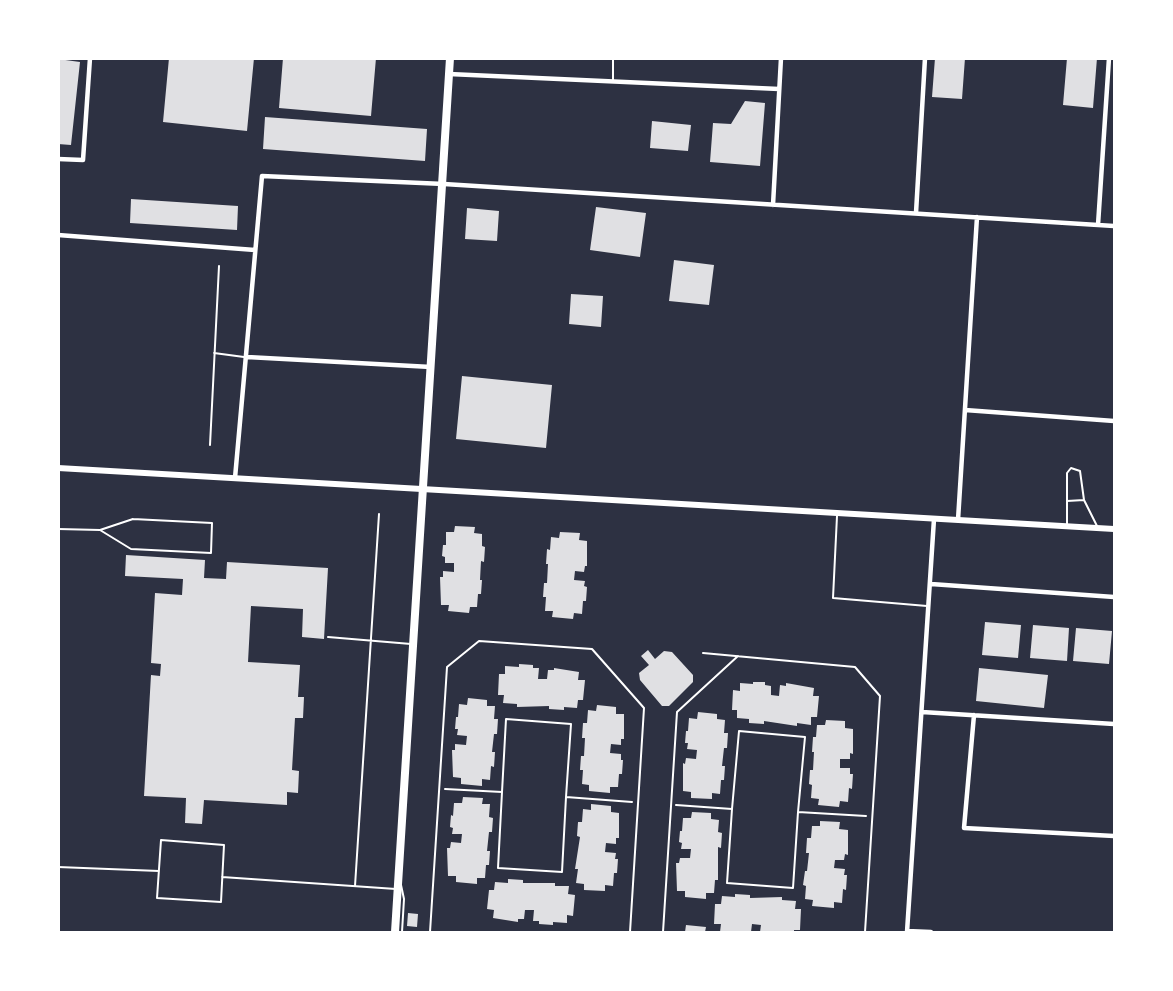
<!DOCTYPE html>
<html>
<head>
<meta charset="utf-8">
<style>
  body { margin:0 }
  #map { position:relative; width:1173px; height:991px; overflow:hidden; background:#2d3142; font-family:"Crimson Pro",serif }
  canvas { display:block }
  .frame { position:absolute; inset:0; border:60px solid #fff; pointer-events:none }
</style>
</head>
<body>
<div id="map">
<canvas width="1173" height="991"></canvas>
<div class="frame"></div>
</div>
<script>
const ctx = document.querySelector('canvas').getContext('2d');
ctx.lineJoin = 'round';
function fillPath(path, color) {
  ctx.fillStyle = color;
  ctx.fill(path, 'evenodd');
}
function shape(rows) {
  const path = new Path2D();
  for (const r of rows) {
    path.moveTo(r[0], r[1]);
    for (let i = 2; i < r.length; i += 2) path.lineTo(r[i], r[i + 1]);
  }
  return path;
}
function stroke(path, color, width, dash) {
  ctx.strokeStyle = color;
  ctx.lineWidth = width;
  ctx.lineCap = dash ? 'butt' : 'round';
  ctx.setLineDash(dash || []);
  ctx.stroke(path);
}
const building = shape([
  [169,58,254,58,247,131,163,122],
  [283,58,376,58,371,116,279,108],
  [935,58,965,58,962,99,932,97],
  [1067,58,1097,58,1093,108,1063,105],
  [58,59,80,62,71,145,58,144],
  [745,101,765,103,760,166,710,162,713,123,731,124],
  [265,117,427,129,425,161,263,149],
  [652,121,691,125,688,151,650,148],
  [131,199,238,206,237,230,130,223],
  [596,207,646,213,640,257,590,250],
  [467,208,499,211,497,241,465,239],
  [674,260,714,265,709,305,669,301],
  [571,294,603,296,601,327,569,324],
  [462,376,552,385,546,448,456,439],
  [455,526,475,527,474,533,482,534,482,546,485,547,484,562,481,561,480,580,482,580,481,594,478,594,477,607,470,607,469,613,448,611,449,605,441,605,440,577,443,577,443,571,454,572,454,563,445,563,445,557,442,556,443,545,446,545,446,532,454,532],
  [560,532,580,533,579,540,587,541,587,566,585,566,584,572,575,571,574,580,585,581,584,586,587,587,586,601,583,601,582,614,574,613,573,619,552,617,553,611,545,611,546,597,543,597,544,583,547,583,548,564,546,564,547,549,550,550,551,537,559,538],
  [126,555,205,560,204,578,226,579,227,562,328,568,324,639,302,637,303,609,251,606,248,662,300,665,298,697,304,697,303,718,295,718,292,770,299,771,298,793,287,792,287,805,204,800,202,824,185,823,186,798,144,796,151,675,160,676,161,664,151,663,155,593,182,595,183,579,125,576],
  [985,622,1021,625,1018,658,982,655],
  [1033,625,1069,628,1067,661,1030,658],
  [1076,628,1112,631,1109,664,1073,661],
  [648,650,655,659,664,651,672,652,693,675,693,682,669,706,662,706,640,680,639,673,649,665,641,656],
  [519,664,533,665,533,668,539,668,538,679,547,679,548,670,554,670,554,668,579,672,578,680,585,680,583,700,578,700,577,708,564,707,564,710,549,709,549,706,517,707,517,704,503,703,504,695,498,695,499,674,505,674,505,666,519,667],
  [979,668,1048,675,1044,708,976,701],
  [753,682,765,682,765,685,771,686,771,695,779,696,780,685,786,686,786,683,814,688,813,696,819,696,817,717,811,717,811,725,797,723,797,726,764,721,764,724,749,723,749,719,737,718,737,710,732,710,733,690,740,691,740,683,753,684],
  [468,698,487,700,487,706,495,706,494,719,498,719,497,734,494,734,492,752,495,752,494,767,491,766,490,780,482,779,482,786,461,784,461,778,453,777,452,750,455,750,455,744,466,745,467,736,457,735,458,729,455,729,456,717,458,717,459,704,467,705],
  [597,705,616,707,616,714,624,714,624,739,621,739,621,745,611,744,610,753,621,754,621,760,623,760,622,774,619,774,618,787,610,787,610,793,589,791,589,785,582,784,583,770,580,770,581,756,584,756,585,738,582,738,583,723,587,723,588,710,596,711],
  [698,712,717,714,717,719,725,720,724,733,728,733,727,748,724,748,722,766,725,766,724,780,721,780,720,794,712,793,712,799,691,798,691,792,683,791,683,763,685,764,686,758,696,759,697,750,687,749,688,743,685,743,686,731,688,731,689,718,697,719],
  [826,720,845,721,845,728,853,729,853,754,850,753,850,759,840,759,840,768,850,768,850,774,853,774,852,789,849,788,848,802,840,801,839,807,818,805,819,799,811,798,812,785,809,784,810,770,813,770,814,752,812,752,813,737,816,737,817,725,825,725],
  [463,797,483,798,482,804,490,804,489,817,493,818,492,832,489,832,487,851,490,851,489,865,486,865,485,878,477,878,477,884,456,882,456,876,448,876,447,848,450,848,451,842,461,843,462,834,452,834,453,828,450,827,451,815,453,816,454,803,462,803],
  [591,804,611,806,611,812,619,813,619,838,616,838,616,844,606,843,605,852,616,853,615,859,618,859,617,873,614,873,613,886,605,885,605,891,584,890,584,884,576,883,578,869,575,869,580,837,577,836,578,822,582,822,583,809,591,810],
  [692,812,711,813,711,819,719,820,718,832,722,833,721,848,718,847,718,880,715,880,714,893,706,893,706,899,685,897,685,891,677,891,676,863,679,863,680,858,690,858,691,849,681,849,682,843,679,842,680,831,682,831,683,818,691,818],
  [820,821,840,822,839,829,848,830,848,855,845,854,844,860,835,860,834,868,845,869,844,875,847,875,846,890,843,889,842,903,834,902,834,908,812,906,813,900,805,899,806,886,803,885,805,871,807,871,809,853,806,853,807,838,811,838,812,826,820,826],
  [508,879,523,880,523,883,555,883,555,886,569,886,568,894,575,895,573,916,567,915,567,923,553,922,553,925,539,924,539,921,533,921,534,910,525,910,524,919,518,919,518,922,493,918,494,910,487,909,489,890,494,890,495,882,508,883],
  [735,894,750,895,750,898,782,897,782,900,796,901,795,909,801,909,800,930,794,930,794,932,760,932,761,925,752,924,751,932,720,932,721,924,714,924,715,904,721,904,722,896,735,897],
  [408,913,418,914,417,927,407,926],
  [686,925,706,927,705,932,685,932]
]);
const path = shape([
  [445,789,502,792,506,719,571,724,566,797,632,802],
  [502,792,498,868,562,872,566,797],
  [676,805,732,809,739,731,805,737,798,812,866,816],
  [732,809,727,883,793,888,798,812]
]);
const service = shape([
  [613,80,613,58],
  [214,353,244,357],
  [210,445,219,266],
  [1067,501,1084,500],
  [837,516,833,598,927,606],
  [133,519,212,523,211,553,131,549,100,530,133,519],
  [1067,524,1067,473,1071,468,1080,471,1084,500,1097,526],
  [58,529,100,530],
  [328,637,411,644],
  [703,653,855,667,880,696,865,932],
  [161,840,224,845,221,902,157,898,161,840],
  [58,867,159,871],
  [222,877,396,889],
  [401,885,404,899,402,932],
  [355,886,379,514],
  [430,932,447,667,479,641,592,649,644,708,630,932],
  [663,932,677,712,738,656]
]);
const minor = shape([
  [449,74,779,89],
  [58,159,83,160,90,58],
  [773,205,781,58],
  [916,213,925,58],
  [1098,225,1109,58],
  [58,235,255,250],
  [247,357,431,367],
  [965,410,1114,421],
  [235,478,262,176,444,184,1114,226],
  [958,520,977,217],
  [931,584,1114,597],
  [922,712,1114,724],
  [974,715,964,828,1114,836],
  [907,931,931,932],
  [907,932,934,519]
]);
const tertiary = shape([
  [58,468,1114,529]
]);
const primary = shape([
  [395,932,450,58]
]);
fillPath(building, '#e0e0e3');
stroke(path, '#fff', 2);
stroke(service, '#fff', 2);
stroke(minor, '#fff', 4.5);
stroke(tertiary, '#fff', 6);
stroke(primary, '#fff', 8);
</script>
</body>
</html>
